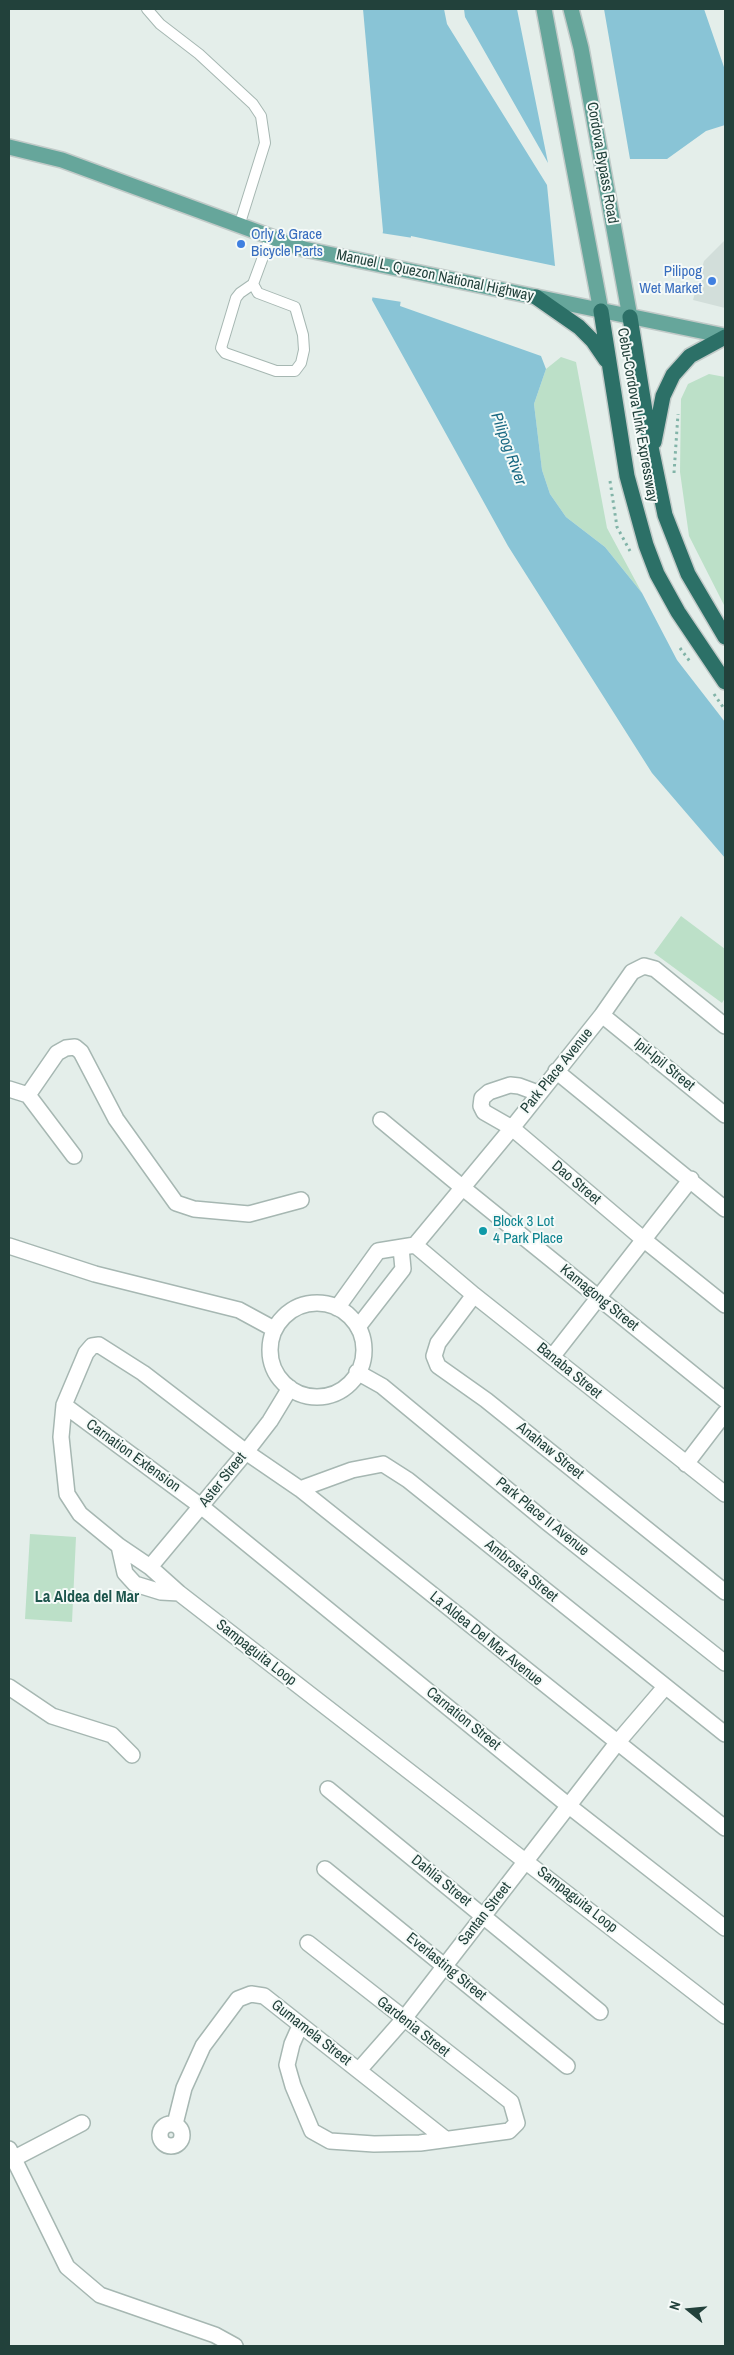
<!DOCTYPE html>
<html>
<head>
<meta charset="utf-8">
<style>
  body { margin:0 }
  #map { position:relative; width:734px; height:2355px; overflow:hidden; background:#e4eeea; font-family:"Archivo Narrow",sans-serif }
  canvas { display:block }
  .frame { position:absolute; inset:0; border:10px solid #22413b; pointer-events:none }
  .north { position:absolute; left:664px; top:2285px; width:50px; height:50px; -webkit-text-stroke:4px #f5faf8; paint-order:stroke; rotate:287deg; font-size:14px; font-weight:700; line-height:20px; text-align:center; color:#22413b }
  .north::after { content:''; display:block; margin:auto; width:18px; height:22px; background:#22413b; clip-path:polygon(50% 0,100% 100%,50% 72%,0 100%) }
</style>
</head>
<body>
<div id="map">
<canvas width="734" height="2355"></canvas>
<div class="frame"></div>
<div class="north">N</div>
</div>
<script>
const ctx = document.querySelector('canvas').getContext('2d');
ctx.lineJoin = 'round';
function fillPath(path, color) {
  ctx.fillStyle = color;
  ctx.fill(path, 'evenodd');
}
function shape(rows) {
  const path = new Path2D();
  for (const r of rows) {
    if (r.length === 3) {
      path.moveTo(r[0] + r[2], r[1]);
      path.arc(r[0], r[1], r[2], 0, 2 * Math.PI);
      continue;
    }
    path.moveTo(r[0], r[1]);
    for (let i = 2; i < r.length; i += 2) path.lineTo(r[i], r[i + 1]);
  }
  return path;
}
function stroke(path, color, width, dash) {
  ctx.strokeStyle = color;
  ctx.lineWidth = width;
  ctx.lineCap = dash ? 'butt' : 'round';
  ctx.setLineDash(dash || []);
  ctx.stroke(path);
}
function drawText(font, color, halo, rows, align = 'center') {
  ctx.font = font + ' "Archivo Narrow",sans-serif';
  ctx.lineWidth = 4;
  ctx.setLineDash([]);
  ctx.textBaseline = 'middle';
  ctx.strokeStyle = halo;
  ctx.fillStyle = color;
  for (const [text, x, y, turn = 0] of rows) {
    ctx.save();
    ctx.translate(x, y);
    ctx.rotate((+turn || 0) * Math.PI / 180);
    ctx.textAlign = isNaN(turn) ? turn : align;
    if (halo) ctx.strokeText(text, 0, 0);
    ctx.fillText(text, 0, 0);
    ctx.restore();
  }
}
const built = shape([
  [725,240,725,308,693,300,704,261]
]);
const green = shape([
  [561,357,576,362,607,528,642,593,605,547,566,517,550,494,542,470,534,404,546,369],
  [709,374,725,377,725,607,689,536,680,472,681,399,688,384],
  [681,916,725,949,725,998,722,1003,654,953],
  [30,1534,76,1537,72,1622,25,1619]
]);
const water = shape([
  [363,9,444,9,447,24,547,185,555,266,411,236,400,306,541,356,546,369,534,404,542,470,550,494,566,517,605,547,642,593,677,660,725,722,725,858,652,773,508,546,372,300,383,231],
  [464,9,517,9,548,163,465,17],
  [604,9,704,9,725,70,725,125,706,131,667,159,630,159]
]);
const pier = shape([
  [381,233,413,238,402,302,370,297]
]);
const path = shape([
  [674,473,678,414],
  [610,481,617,527,630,551],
  [680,648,691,663],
  [714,694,725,710]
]);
const lane = shape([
  [147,9,160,24,199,54,253,104,261,116,265,143,239,226],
  [253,284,240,293,236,298,221,348,225,353,276,371,295,371,301,363,304,350,303,335,295,307,258,293,253,284,270,238]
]);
const street = shape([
  [602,1015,725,1115],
  [556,1071,725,1209],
  [9,1089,28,1095,74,1156],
  [538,1093,519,1086,510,1085,489,1092,482,1098,481,1106,484,1112,512,1128,643,1239,725,1305],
  [28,1095,57,1053,66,1048,75,1047,81,1052,116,1119,176,1203,194,1209,249,1214,301,1200],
  [381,1120,463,1188,725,1400],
  [415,1245,474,1295,725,1494],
  [9,1246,95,1274,239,1310,274,1329],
  [474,1295,438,1343,434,1356,438,1366,486,1400,725,1592],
  [317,1350,47],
  [337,1308,378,1251,415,1245,512,1128,602,1015,632,972,644,966,655,969,725,1026],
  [358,1327,403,1269,401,1248],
  [552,1357,691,1179],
  [357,1372,382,1386,548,1523,725,1663],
  [64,1405,202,1507,569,1806,725,1928],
  [686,1464,725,1413],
  [300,1489,352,1470,383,1464,408,1480,725,1734],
  [119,1546,125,1573,135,1584,161,1592,179,1593],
  [150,1567,246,1452,270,1421,290,1388],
  [9,1687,52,1716,112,1735,132,1755],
  [328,1789,600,2012],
  [725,1828,300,1489,246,1452,143,1373,99,1345,92,1346,86,1353,64,1405,61,1437,67,1494,80,1514,119,1546,150,1567,179,1593,725,2016],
  [325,1869,567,2066],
  [300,2026,292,2044,287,2065,293,2086,312,2131,330,2141,374,2144,420,2143,509,2131,517,2123,511,2102,308,1943],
  [359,2070,403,2020,617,1743,665,1687],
  [171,2135,11],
  [175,2124,184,2088,203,2046,238,1999,251,1994,264,1996,444,2138],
  [9,2149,67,2267,100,2295,215,2335,235,2346],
  [9,2161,82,2123]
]);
const primary = shape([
  [544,9,601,311],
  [571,9,581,48,630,317],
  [9,147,62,160,304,249,725,336]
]);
const highway = shape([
  [536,297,579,327,593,341,606,360],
  [601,311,627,476,646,545,657,574,678,612,725,682],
  [630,317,650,442,665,515,688,574,725,637],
  [654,442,663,396,673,375,690,356,725,337]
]);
const markers = [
  [241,244,5,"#3f7fe0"],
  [712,281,5,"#3f7fe0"],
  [483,1231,5,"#0f9aa8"]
];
const streetNames = [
  ["Cordova Bypass Road",602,163,80],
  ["Manuel L. Quezon National Highway",435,276,12],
  ["Cebu-Cordova Link Expressway",637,415,80],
  ["Ipil-Ipil Street",664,1065,39],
  ["Park Place Avenue",557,1071,-51],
  ["Dao Street",576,1183,40],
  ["Kamagong Street",599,1298,39],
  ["Banaba Street",569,1371,39],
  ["Anahaw Street",550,1451,39],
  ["Carnation Extension",133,1456,36],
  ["Aster Street",223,1480,-51],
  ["Park Place II Avenue",542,1517,39],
  ["Ambrosia Street",521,1571,39],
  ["La Aldea Del Mar Avenue",486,1639,39],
  ["Sampaguita Loop",256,1653,38],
  ["Carnation Street",463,1719,39],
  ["Dahlia Street",441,1881,39],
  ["Sampaguita Loop",577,1900,38],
  ["Santan Street",485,1914,-52],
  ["Everlasting Street",446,1967,39],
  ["Gardenia Street",413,2027,38],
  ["Gumamela Street",311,2033,38]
];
const shopNames = [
  ["Orly & Grace",251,235],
  ["Bicycle Parts",251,252],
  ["Pilipog",702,272,"right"],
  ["Wet Market",702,289,"right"]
];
const cultureNames = [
  ["Block 3 Lot",493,1222],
  ["4 Park Place",493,1239]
];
const waterNames = [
  ["Pilipog River",508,449,70]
];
const neighbourhoodNames = [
  ["La Aldea del Mar",87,1598]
];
fillPath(built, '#d2deda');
fillPath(green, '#bce0c8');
fillPath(water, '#89c4d6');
fillPath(pier, '#e4eeea');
stroke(lane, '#a6b7b2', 12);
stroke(street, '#a6b7b2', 18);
stroke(primary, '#c1cac8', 18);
stroke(highway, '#c1cac8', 18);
stroke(path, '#82b4a8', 3, [2.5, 4]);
stroke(lane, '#fff', 10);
stroke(street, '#fff', 15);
stroke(primary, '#66a69b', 15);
stroke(highway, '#2c7067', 15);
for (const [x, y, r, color] of markers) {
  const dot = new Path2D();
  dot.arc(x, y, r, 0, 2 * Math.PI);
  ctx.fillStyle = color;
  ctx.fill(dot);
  stroke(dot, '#f5faf8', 2);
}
drawText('15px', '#22413b', '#f5faf8', streetNames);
drawText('15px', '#366cbe', '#f5faf8', shopNames, 'left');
drawText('15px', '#0d838f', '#f5faf8', cultureNames, 'left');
drawText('italic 16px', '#186882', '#f5faf8', waterNames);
drawText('bold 16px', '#1c554c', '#f5faf8', neighbourhoodNames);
</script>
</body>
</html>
